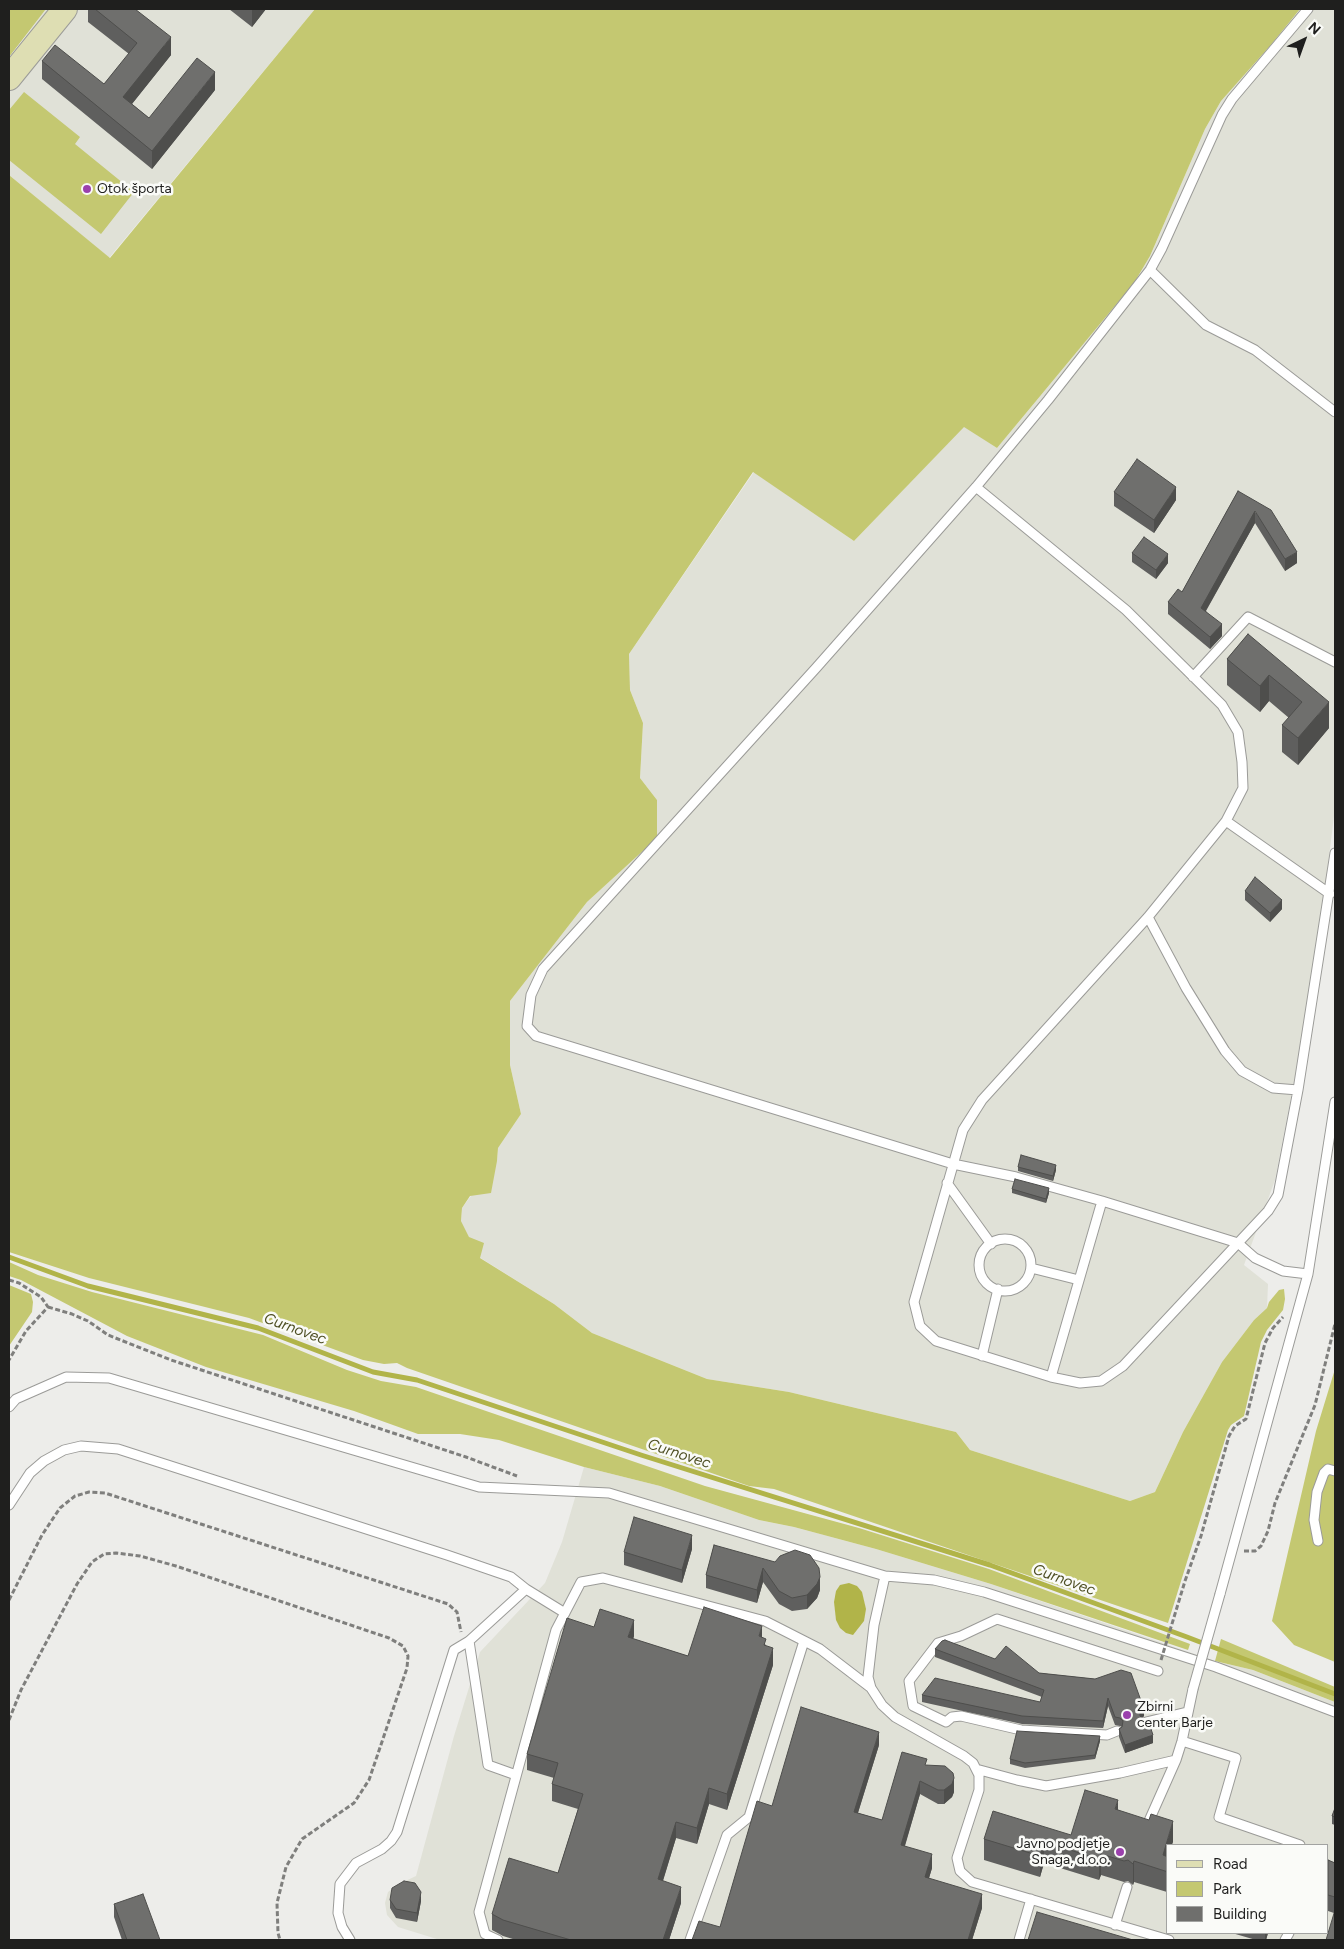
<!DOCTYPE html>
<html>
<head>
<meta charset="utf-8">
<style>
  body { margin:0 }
  #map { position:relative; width:1344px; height:1949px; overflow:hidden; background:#ededea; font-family:Figtree,sans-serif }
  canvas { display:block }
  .frame { position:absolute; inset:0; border:10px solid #1f1f1e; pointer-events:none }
  .legend { position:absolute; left:1166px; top:1844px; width:162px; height:90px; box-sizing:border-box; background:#fafbf8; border:1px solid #a2a3a1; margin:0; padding:6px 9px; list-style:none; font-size:15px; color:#1f1f1e }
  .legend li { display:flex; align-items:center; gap:10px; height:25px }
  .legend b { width:25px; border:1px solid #a2a3a1 }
  .north { position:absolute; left:1279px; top:15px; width:50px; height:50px; -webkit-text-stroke:4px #fafbf8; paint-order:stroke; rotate:42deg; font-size:14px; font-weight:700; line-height:20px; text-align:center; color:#1f1f1e }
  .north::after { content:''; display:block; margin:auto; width:18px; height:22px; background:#1f1f1e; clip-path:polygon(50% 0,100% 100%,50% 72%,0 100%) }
</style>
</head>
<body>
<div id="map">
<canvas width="1344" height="1949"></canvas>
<div class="frame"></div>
<ul class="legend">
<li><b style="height:6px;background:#dedeb3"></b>Road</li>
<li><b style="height:14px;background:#c4c871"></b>Park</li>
<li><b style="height:14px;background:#6f6f6d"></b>Building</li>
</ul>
<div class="north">N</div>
</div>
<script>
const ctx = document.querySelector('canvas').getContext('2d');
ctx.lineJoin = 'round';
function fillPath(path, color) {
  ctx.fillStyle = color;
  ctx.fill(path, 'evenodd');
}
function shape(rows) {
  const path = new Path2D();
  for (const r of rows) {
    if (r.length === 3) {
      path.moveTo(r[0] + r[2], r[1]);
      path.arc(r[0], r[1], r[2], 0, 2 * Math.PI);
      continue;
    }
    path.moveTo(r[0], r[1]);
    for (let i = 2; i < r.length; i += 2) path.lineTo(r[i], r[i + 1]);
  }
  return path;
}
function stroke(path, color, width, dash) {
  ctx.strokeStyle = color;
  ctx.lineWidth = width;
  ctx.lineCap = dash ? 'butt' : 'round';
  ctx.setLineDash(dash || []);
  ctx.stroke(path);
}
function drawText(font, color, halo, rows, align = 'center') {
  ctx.font = font + ' Figtree,sans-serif';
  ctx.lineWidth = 5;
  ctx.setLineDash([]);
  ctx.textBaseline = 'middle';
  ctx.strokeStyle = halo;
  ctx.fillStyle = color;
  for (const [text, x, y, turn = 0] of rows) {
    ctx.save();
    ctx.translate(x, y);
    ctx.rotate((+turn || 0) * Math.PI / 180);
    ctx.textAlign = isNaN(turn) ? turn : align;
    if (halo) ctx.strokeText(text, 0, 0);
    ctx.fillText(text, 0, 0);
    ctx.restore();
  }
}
const built = shape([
  [46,9,315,9,109,258,9,175,9,58],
  [1300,9,1335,9,1335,808,1325,889,1295,1076,1275,1180,1244,1265,1268,1284,1267,1308,1254,1320,1222,1362,1183,1432,1155,1492,1130,1501,970,1450,956,1432,789,1392,707,1379,592,1333,554,1304,479,1257,461,1221,462,1208,497,1161,498,1148,521,1114,510,1065,510,1001,587,902,657,838,657,800,640,778,643,723,630,690,629,654,754,472,854,541,964,426,997,448,1134,283,1150,256,1205,129,1221,101,1270,46],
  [584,1467,660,1486,759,1520,794,1527,876,1549,991,1584,1215,1661,1253,1670,1335,1702,1335,1940,440,1940,398,1927,387,1915,385,1903,388,1892,397,1885,416,1876,454,1736,480,1652,545,1583,562,1542],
  [1168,1845,1328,1845,1328,1933,1168,1933]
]);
const green = shape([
  [9,9,46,9,9,57],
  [315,9,1300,9,1270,46,1221,101,1205,129,1150,256,1134,283,997,448,964,427,854,541,753,472,629,654,630,690,643,723,640,778,657,800,657,838,587,902,510,1001,510,1065,521,1114,498,1148,497,1161,491,1193,470,1196,462,1208,461,1221,469,1237,484,1243,480,1258,554,1304,592,1333,707,1379,789,1392,956,1432,970,1450,1130,1501,1155,1492,1183,1432,1222,1362,1254,1320,1267,1308,1269,1302,1279,1290,1284,1289,1285,1299,1283,1310,1267,1330,1261,1342,1244,1416,1231,1425,1228,1430,1168,1623,774,1489,749,1486,407,1368,397,1363,384,1364,363,1360,249,1318,89,1278,9,1252,9,175,110,258],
  [24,92,80,137,75,144,134,192,101,234,9,160,9,110],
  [9,1262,38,1275,92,1292,263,1335,347,1370,381,1381,416,1387,705,1486,859,1528,989,1569,1190,1644,1188,1650,991,1584,876,1549,794,1527,759,1520,660,1486,584,1467,499,1440,460,1434,418,1434,354,1411,206,1367,127,1336,21,1280,9,1276],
  [9,1285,31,1294,33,1302,32,1312,9,1346],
  [1335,1369,1335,1662,1294,1645,1272,1621,1316,1431],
  [1221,1639,1335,1687,1335,1702,1253,1670,1215,1661]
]);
const water = shape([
  [849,1583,857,1586,862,1592,866,1609,864,1621,853,1635,846,1633,840,1628,836,1620,834,1602,836,1591,840,1585]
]);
const stream = shape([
  [9,1257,88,1286,258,1328,373,1372,417,1380,641,1455,990,1565,1187,1637,1335,1694]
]);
const path = shape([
  [9,1280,19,1283,41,1297,48,1307,26,1331,9,1360],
  [48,1307,72,1314,88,1321,108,1335,171,1360,466,1457,517,1476],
  [1244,1551,1255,1551,1261,1546,1268,1531,1275,1503,1315,1405,1335,1324],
  [1185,1581,1201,1536,1229,1436,1235,1426,1246,1419,1265,1343,1273,1328,1283,1317],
  [9,1600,42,1535,60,1508,75,1496,89,1492,105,1493,448,1604,457,1612,461,1632],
  [9,1720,21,1690,77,1584,92,1562,104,1554,116,1553,140,1556,176,1566,389,1638,403,1646,408,1656,407,1668,369,1780,354,1803,302,1839,286,1867,277,1903,278,1933,280,1940]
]);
const lane = shape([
  [1308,9,1232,99,1222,115,1162,248,1150,270,1048,400,976,487,816,668,543,969,531,995,527,1026,536,1036,953,1164,1016,1177,1102,1201,1238,1243,1268,1211,1278,1195,1298,1090,1335,853],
  [1150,270,1206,325,1255,350,1335,412],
  [976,487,1126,610,1222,705,1238,732,1242,762,1243,788,1226,821,1148,917,982,1100,963,1130,914,1302,920,1326,936,1341,1051,1377,1080,1383,1101,1381,1123,1366,1238,1243,1255,1258,1283,1271,1308,1274],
  [1193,677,1248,617,1335,662],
  [1226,821,1330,894],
  [1148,917,1186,988,1225,1051,1242,1071,1273,1088,1298,1090],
  [947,1183,991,1244],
  [1005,1265,26],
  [1031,1268,1079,1280],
  [982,1356,998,1289],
  [1051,1377,1102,1201],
  [9,1407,16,1399,66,1377,109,1378,479,1487,609,1493,885,1576,934,1580,984,1592,1216,1667,1335,1712],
  [9,1505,30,1473,44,1461,64,1450,81,1446,118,1449,447,1555,511,1577,526,1589],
  [1318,1541,1314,1520,1317,1492,1324,1473,1328,1469,1335,1471],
  [885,1576,874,1625,868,1677,871,1688,882,1705,895,1717,964,1756,973,1763,979,1775,979,1790,957,1858,960,1871,972,1882,1169,1940],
  [1220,1594,1308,1274,1335,1102],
  [469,1641,488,1765,516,1775],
  [1146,1722,1187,1712],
  [1117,1731,1107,1735,1021,1730,961,1716,952,1717,946,1722,913,1706,909,1681,938,1643,961,1636,997,1619,1158,1671],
  [1182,1741,1236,1758,1219,1817,1300,1845],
  [976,1769,1017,1780,1046,1786,1120,1773,1176,1760],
  [1148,1823,1176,1760,1182,1741,1193,1689],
  [1115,1925,1127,1887],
  [350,1940,342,1927,338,1913,340,1884,356,1863,382,1849,391,1841,397,1832,454,1650,469,1641,526,1589,565,1613],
  [498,1940,485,1934,479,1912,556,1630,581,1582,603,1578,765,1621,820,1649,871,1688],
  [690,1940,727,1835,749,1817,804,1641],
  [1019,1940,1031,1899],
  [1285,1940,1289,1933]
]);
const secondary = shape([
  [9,78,65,9]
]);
const pathBridge = shape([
  [1161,1660,1185,1581]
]);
const laneBridge = shape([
  [1193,1689,1220,1594]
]);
const wall = shape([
  [88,9,135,9,171,55,132,104,149,118,215,90,152,169,42,79,42,61,104,84,129,54,88,22],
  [229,9,266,9,252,27],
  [1238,491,1297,563,1285,571,1255,523,1206,611,1222,636,1210,649,1168,614,1168,602,1182,592],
  [1114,492,1176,500,1154,533,1114,506],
  [1132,553,1168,563,1156,579,1132,562],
  [1248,634,1329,728,1298,765,1282,752,1282,725,1289,718,1269,701,1260,712,1227,685,1227,659],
  [1245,891,1282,909,1270,922,1245,900],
  [1018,1167,1056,1170,1053,1181,1018,1171],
  [1012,1189,1049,1193,1046,1203,1012,1193],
  [714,1545,820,1590,817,1598,807,1609,792,1611,779,1604,763,1582,757,1603,706,1588,706,1575],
  [692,1549,682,1583,624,1565,624,1552],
  [594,1627,634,1636,633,1639,688,1656,762,1637,766,1646,773,1665,727,1810,709,1804,697,1844,676,1838,663,1881,681,1903,669,1940,516,1940,503,1936,492,1930,492,1914,558,1873,578,1809,552,1801,552,1784,554,1778,527,1770,527,1754],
  [935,1649,995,1659,1039,1673,1095,1679,1144,1716,1142,1718,1153,1743,1125,1753,1119,1737,1119,1729,1122,1727,1120,1726,1115,1725,1108,1706,1103,1728,1022,1724,922,1702,922,1695,1040,1702,1042,1697,935,1657],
  [1100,1741,1095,1759,1025,1768,1010,1764,1010,1759],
  [879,1745,858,1813,882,1820,927,1765,954,1792,952,1797,944,1804,938,1804,920,1794,905,1846,932,1868,929,1878,982,1908,972,1940,692,1940,720,1927,772,1806],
  [1335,1808,1335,1825,1332,1824,1332,1816],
  [1118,1810,1173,1842,1168,1845,1168,1913,1167,1912,1167,1892,1134,1882,1133,1885,1128,1881,1124,1882,1101,1875,1099,1880,1044,1863,1040,1877,984,1860,984,1839,1071,1835],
  [1328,1860,1335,1863,1335,1940,1334,1913,1328,1911],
  [390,1900,421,1901,417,1922,396,1918,390,1908],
  [114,1904,160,1940,122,1940,114,1917],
  [1232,1933,1268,1933,1266,1940,1256,1940]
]);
const shadedWall = shape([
  [252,9,266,9,252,27],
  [171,37,171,55,123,115,123,97],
  [215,72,215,90,152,169,152,151],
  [1176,487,1176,500,1154,533,1154,520],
  [1255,511,1255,523,1201,619,1201,608],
  [1297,552,1297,563,1285,571,1285,559],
  [1168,554,1168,563,1156,579,1156,570],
  [1222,624,1222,636,1210,649,1210,637],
  [1269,675,1269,701,1260,712,1260,686],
  [1329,702,1329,728,1298,765,1298,738],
  [1282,900,1282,909,1270,922,1270,913],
  [1056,1165,1056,1170,1053,1181,1053,1176],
  [1049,1188,1049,1193,1046,1203,1046,1199],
  [692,1535,692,1549,682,1583,682,1570],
  [763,1568,763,1582,757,1603,757,1590],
  [820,1577,820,1590,817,1598,807,1609,807,1595],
  [634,1620,634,1636,628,1653,628,1637],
  [762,1626,762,1643,759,1636],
  [773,1648,773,1665,727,1810,727,1794],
  [1108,1698,1108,1706,1103,1728,1103,1721],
  [1144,1709,1144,1716,1140,1720,1140,1712],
  [879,1732,879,1745,854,1825,854,1812],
  [1153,1735,1153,1743,1125,1753,1125,1745],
  [1100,1736,1100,1741,1095,1759,1095,1755],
  [954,1778,954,1792,952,1797,944,1804,944,1790],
  [920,1781,920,1794,901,1858,901,1845],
  [709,1788,709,1804,697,1844,697,1828],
  [1118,1800,1118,1821,1115,1809],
  [1173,1821,1173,1842,1172,1845,1168,1845,1168,1860,1163,1855],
  [676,1822,676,1838,658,1896,658,1879],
  [1044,1842,1044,1863,1040,1877,1040,1856],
  [932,1854,932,1868,925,1891,925,1877],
  [1101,1854,1101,1875,1099,1880,1099,1859],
  [1134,1861,1134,1882,1133,1885,1133,1864],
  [681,1887,681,1903,669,1940,663,1940],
  [421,1892,421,1901,417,1922,417,1913],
  [982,1894,982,1908,972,1940,968,1940],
  [1265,1933,1268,1933,1266,1940,1265,1940]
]);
const building = shape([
  [95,9,135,9,171,37,123,97,149,118,197,58,215,72,152,151,42,61,55,45,104,84,137,43,95,9],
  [1137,459,1176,487,1154,520,1114,492,1137,459],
  [1238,491,1271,510,1297,552,1285,559,1255,511,1201,608,1222,624,1210,637,1168,602,1178,589,1182,592,1238,491],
  [1144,537,1168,554,1156,570,1132,553,1144,537],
  [1248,634,1329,702,1298,738,1282,725,1302,702,1269,675,1260,686,1227,659,1248,634],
  [1255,877,1282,900,1270,913,1245,891,1255,877],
  [1021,1155,1056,1165,1053,1176,1018,1167,1021,1155],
  [1015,1179,1049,1188,1046,1199,1012,1189,1015,1179],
  [634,1517,692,1535,682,1570,624,1552,634,1517],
  [714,1545,775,1562,780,1556,795,1550,810,1555,819,1568,820,1577,817,1584,807,1595,792,1598,779,1591,763,1568,757,1590,706,1575,714,1545],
  [704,1607,762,1626,759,1636,766,1639,764,1645,773,1648,727,1794,709,1788,697,1828,676,1822,658,1879,681,1887,663,1940,571,1940,503,1920,492,1914,509,1858,558,1873,583,1794,552,1784,558,1763,527,1754,567,1618,594,1627,600,1609,634,1620,628,1637,688,1656,704,1607],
  [945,1640,995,1659,1006,1646,1039,1673,1095,1679,1121,1670,1131,1673,1144,1709,1140,1712,1140,1716,1144,1720,1148,1720,1153,1735,1125,1745,1119,1729,1122,1727,1123,1721,1120,1718,1115,1717,1108,1698,1103,1721,1022,1716,922,1695,935,1678,1040,1702,1044,1690,935,1649,942,1641,945,1640],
  [801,1707,879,1732,854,1812,882,1820,902,1752,927,1759,925,1765,945,1766,953,1773,954,1778,952,1784,944,1790,938,1790,920,1781,901,1845,932,1854,925,1877,982,1894,968,1940,692,1940,699,1921,720,1927,757,1801,772,1806,801,1707],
  [1017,1731,1100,1736,1095,1755,1025,1763,1010,1759,1017,1731],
  [1085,1790,1118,1800,1115,1809,1149,1820,1151,1814,1173,1821,1163,1855,1168,1857,1168,1872,1134,1861,1133,1864,1128,1860,1124,1861,1101,1854,1099,1859,1044,1842,1040,1856,984,1839,993,1811,1071,1835,1085,1790],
  [1335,1808,1335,1817,1332,1816,1335,1808],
  [1328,1860,1335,1863,1335,1897,1328,1895,1328,1860],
  [404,1881,415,1883,421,1892,417,1913,396,1909,390,1900,392,1888,404,1881],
  [143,1894,160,1940,127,1940,114,1904,143,1894],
  [1335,1910,1335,1940,1326,1940,1335,1910],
  [1037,1912,1133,1940,1028,1940,1037,1912]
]);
const markers = [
  [87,189,5,"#9b41ad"],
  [1127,1715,5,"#9b41ad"],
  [1120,1852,5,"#9b41ad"]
];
const poiNames = [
  ["Otok športa",97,189],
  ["Zbirni",1137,1707],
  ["center Barje",1137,1723],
  ["Javno podjetje",1110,1844,"right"],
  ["Snaga, d.o.o.",1110,1860,"right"]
];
const waterNames = [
  ["Curnovec",295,1329,20],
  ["Curnovec",679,1454,18],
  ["Curnovec",1064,1580,20]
];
fillPath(built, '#e0e1d7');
fillPath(green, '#c4c871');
fillPath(water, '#b1b449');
stroke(stream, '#b1b449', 5);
stroke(lane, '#9b9b98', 11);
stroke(secondary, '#9b9b98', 26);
stroke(path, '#7f7f7d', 3, [5, 2.5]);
stroke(lane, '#fff', 9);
stroke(secondary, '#dedeb3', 24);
stroke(laneBridge, '#9b9b98', 11, []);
stroke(pathBridge, '#7f7f7d', 3, [5, 2.5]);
stroke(laneBridge, '#fff', 9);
fillPath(wall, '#5f5f5e');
fillPath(shadedWall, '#4e4e4c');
fillPath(building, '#6f6f6d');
stroke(building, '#4e4e4c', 1);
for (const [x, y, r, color] of markers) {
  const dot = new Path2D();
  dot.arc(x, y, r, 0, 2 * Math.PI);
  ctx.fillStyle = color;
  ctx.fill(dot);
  stroke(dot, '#fafbf8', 2);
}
drawText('14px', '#1f1f1e', '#fafbf8', poiNames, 'left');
drawText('italic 15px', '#4e4f24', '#fafbf8', waterNames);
</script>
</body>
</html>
